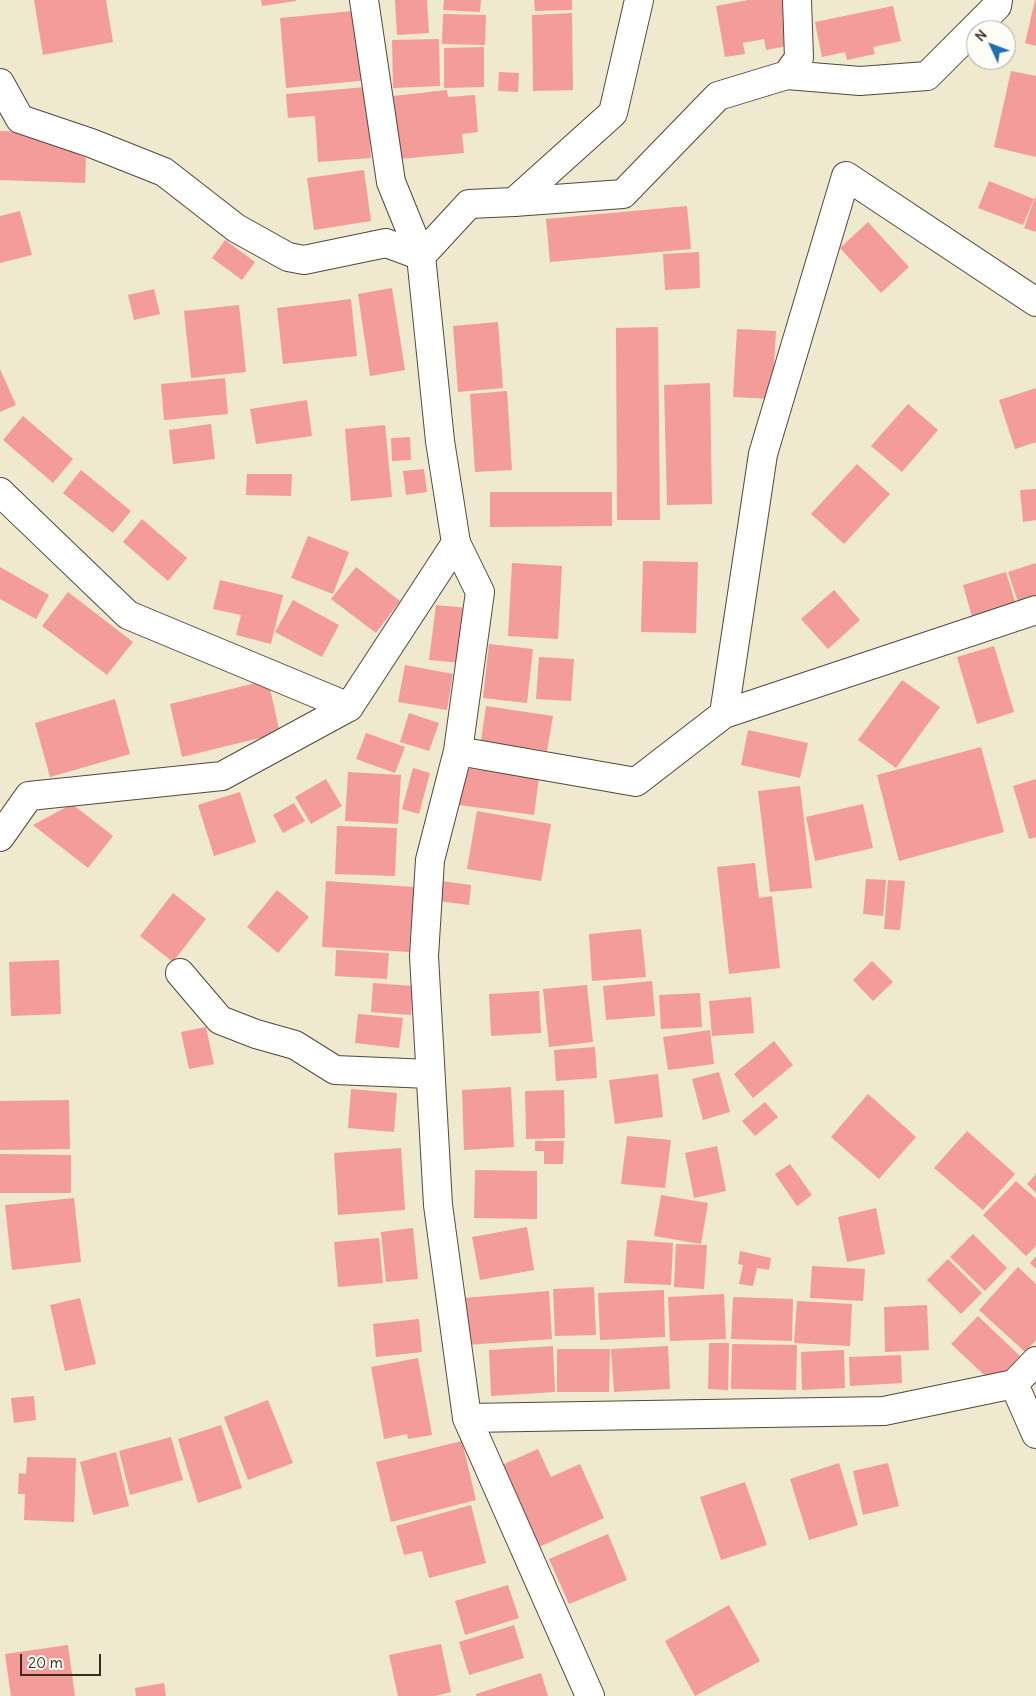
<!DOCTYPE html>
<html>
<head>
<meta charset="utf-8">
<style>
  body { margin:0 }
  #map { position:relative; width:1036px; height:1696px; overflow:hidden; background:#efe9cf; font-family:Delius,sans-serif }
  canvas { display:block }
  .north { position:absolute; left:966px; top:20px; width:50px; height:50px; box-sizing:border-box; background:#fdfcf7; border:1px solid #afa8a0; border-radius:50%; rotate:313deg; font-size:14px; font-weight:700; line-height:20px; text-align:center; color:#3b2a1e }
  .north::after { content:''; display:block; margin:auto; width:18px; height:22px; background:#1f6fb2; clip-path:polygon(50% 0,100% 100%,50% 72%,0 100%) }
  .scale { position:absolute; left:20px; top:1654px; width:81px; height:22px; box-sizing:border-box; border:2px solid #3b2a1e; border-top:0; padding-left:6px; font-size:15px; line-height:18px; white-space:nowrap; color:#3b2a1e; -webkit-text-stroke:4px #fdfcf7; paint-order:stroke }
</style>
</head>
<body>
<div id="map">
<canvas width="1036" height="1696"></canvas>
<div class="north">N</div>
<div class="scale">20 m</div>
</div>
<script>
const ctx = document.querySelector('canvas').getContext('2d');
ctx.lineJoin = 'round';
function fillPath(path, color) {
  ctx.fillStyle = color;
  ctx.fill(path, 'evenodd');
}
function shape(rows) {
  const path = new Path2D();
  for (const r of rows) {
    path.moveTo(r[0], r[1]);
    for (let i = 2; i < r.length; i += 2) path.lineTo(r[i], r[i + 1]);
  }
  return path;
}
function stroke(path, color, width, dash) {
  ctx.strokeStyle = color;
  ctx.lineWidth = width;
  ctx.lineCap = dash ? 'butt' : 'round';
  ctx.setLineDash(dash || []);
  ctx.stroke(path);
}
const building = shape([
  [34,0,106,0,113,42,43,55],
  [261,0,296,0,296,1,262,6],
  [395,0,427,0,429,33,397,35],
  [444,0,481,0,480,12,443,10],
  [534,0,572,0,572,10,535,11],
  [748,0,785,0,793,45,766,50,764,39,743,43,745,54,725,57,716,6],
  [1035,0,1036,0,1036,46,1025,43],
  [893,6,901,41,873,47,875,54,847,60,845,52,822,57,815,22],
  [363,10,369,80,286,88,280,18],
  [572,13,573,90,533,91,532,15],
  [443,14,486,15,485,45,442,44],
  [439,39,440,86,393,88,392,40],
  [484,47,484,87,444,88,444,48],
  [1011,71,1036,76,1036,157,994,147],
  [499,72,519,73,518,92,498,91],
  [366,87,371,158,318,162,315,116,288,118,286,94],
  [447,90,448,97,475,95,478,132,462,134,464,153,400,159,393,96],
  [0,131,34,132,86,158,85,183,0,180],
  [364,170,371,221,314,230,307,178],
  [989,181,1034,199,1023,225,978,208],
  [1036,195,1036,232,1024,228],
  [687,206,691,249,550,262,546,219],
  [20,211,32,255,0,263,0,216],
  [868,222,909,267,881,293,840,248],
  [225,240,255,262,242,280,212,258],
  [699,252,700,288,665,290,663,254],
  [392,288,405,370,370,376,358,294],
  [154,289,160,314,134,320,128,295],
  [351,299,357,356,283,364,277,308],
  [239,305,246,372,191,378,184,311],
  [498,322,503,388,458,392,453,326],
  [658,327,660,520,617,520,616,328],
  [737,329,776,331,772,399,733,397],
  [0,369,16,405,0,412],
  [225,378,228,414,164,420,161,384],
  [710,383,712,504,667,505,664,385],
  [1036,388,1036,442,1015,449,999,400],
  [507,391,512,470,475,472,470,394],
  [307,400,312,436,256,444,250,409],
  [908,404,938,430,902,472,871,446],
  [23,416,73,459,53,483,3,440],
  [211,424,215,459,173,464,169,430],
  [385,425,392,497,351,501,345,429],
  [410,437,411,460,392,461,391,438],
  [857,464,890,494,844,544,811,514],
  [424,469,427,492,406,495,403,471],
  [81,470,131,511,113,533,63,493],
  [247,474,292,474,291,496,246,495],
  [1036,489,1036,520,1023,522,1020,490],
  [490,492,612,492,612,526,490,527],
  [142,519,187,558,168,581,123,542],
  [308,536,349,552,333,594,291,578],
  [643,561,698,562,696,633,641,632],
  [512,563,562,566,558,639,508,636],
  [1036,563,1036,600,1019,605,1008,572],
  [0,567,49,595,36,619,0,599],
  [356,567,400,601,376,633,331,599],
  [1006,572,1016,605,972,617,963,585],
  [220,580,283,595,271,644,236,635,241,615,213,609],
  [834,590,860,620,828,649,801,619],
  [68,592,133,642,107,675,42,626],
  [293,600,339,625,322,657,275,632],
  [436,605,467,608,461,663,429,660],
  [489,644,533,649,527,703,483,698],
  [994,646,1014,712,977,724,957,657],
  [539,657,574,659,571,701,536,699],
  [405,665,453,674,447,710,398,702],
  [268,680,280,733,182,757,170,704],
  [902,680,940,707,896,768,858,740],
  [115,699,130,754,50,777,35,723],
  [486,706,553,716,547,751,481,741],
  [409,713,439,723,429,751,400,742],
  [748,730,808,743,800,778,741,765],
  [366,733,405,747,395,773,356,759],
  [981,747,1004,832,899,861,877,775],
  [413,768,430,773,419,814,402,809],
  [464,768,539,778,534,815,459,805],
  [348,772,401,775,398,824,345,821],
  [326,779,342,806,311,824,295,797],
  [1036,779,1036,837,1029,839,1013,786],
  [800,786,812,888,770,892,758,791],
  [240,792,256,842,214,856,198,805],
  [294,803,305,821,283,833,273,815],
  [72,804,113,836,88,868,33,825],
  [863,804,873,848,815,861,806,817],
  [477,811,551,824,541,881,467,869],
  [337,826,397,828,395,876,335,874],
  [755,863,759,898,772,896,780,968,729,974,717,867],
  [866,879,886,880,883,916,863,914],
  [888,880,905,881,900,930,884,929],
  [326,881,414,887,409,952,322,947],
  [441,881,471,885,469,905,439,901],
  [277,890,309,917,278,953,247,927],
  [173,893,206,919,173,962,140,936],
  [641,929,646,977,592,981,589,934],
  [336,950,389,953,387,979,335,976],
  [59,960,61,1014,11,1016,9,962],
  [872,961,893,982,873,1001,853,980],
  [652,981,655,1016,606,1020,603,986],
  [373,983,413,986,411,1015,371,1012],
  [587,985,593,1042,549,1047,543,989],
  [539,991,541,1033,491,1036,489,994],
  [700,993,702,1027,661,1029,659,995],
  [751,997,754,1033,712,1036,709,1001],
  [358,1014,403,1018,399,1048,355,1043],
  [206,1027,214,1064,189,1069,181,1032],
  [710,1030,714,1064,668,1070,663,1037],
  [774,1041,793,1065,753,1098,734,1074],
  [595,1047,597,1078,556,1081,554,1050],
  [719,1072,730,1112,703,1120,692,1079],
  [658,1074,663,1117,615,1124,609,1080],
  [511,1087,514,1147,464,1150,462,1090],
  [351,1089,397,1093,394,1132,348,1128],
  [564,1090,565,1138,526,1139,525,1091],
  [868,1094,916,1137,879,1179,831,1137],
  [69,1100,70,1149,0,1150,0,1101],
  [765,1102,778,1117,755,1136,742,1121],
  [967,1131,1015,1174,983,1210,934,1168],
  [627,1136,671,1140,665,1188,621,1184],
  [535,1141,564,1141,563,1164,544,1164,544,1151,535,1151],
  [717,1146,726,1191,694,1198,685,1153],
  [401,1148,405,1210,338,1215,334,1153],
  [0,1154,71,1155,71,1193,0,1193],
  [790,1164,812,1195,797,1206,775,1174],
  [475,1170,537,1171,537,1219,474,1218],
  [1036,1174,1036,1193,1027,1184],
  [1016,1181,1036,1199,1036,1246,1026,1256,983,1215],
  [661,1195,708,1203,701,1244,654,1236],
  [74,1198,81,1262,12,1270,5,1205],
  [876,1208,885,1254,847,1262,838,1217],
  [527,1227,534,1270,480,1280,472,1237],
  [413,1228,418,1279,386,1282,381,1232],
  [973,1234,1007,1268,985,1291,950,1257],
  [379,1238,383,1283,338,1287,334,1242],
  [627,1240,673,1243,671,1285,624,1283],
  [676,1244,707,1245,704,1289,674,1287],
  [740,1251,771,1258,769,1270,757,1268,753,1286,739,1284,743,1265,738,1264],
  [1036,1256,1036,1269,1030,1263],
  [948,1259,982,1293,961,1314,927,1280],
  [812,1266,865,1269,863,1301,810,1298],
  [1018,1267,1036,1284,1036,1340,1025,1352,979,1310],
  [594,1287,596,1335,555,1336,553,1289],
  [664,1290,665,1337,600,1340,598,1293],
  [549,1291,552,1339,467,1345,463,1298],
  [724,1294,726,1339,670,1341,668,1297],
  [733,1297,793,1299,792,1341,731,1339],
  [80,1298,96,1364,65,1371,50,1305],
  [797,1301,852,1304,850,1346,794,1343],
  [927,1305,929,1350,885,1352,884,1307],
  [978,1316,1020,1356,994,1384,951,1344],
  [419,1319,422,1352,376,1357,373,1324],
  [709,1343,729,1343,728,1390,708,1389],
  [732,1344,797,1345,796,1390,731,1389],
  [553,1346,555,1392,491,1396,489,1350],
  [668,1346,670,1389,614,1392,611,1349],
  [557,1349,610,1349,609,1392,557,1392],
  [844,1350,845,1388,802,1390,801,1352],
  [901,1355,902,1383,850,1386,849,1357],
  [418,1358,432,1435,408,1439,407,1434,384,1439,371,1367],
  [34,1396,36,1420,14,1423,11,1398],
  [268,1400,293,1463,248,1480,224,1417],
  [221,1425,242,1488,198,1503,178,1439],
  [171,1437,183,1480,130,1495,119,1451],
  [462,1441,476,1500,391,1522,376,1462],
  [538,1449,551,1477,580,1464,604,1518,539,1547,502,1465],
  [116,1452,129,1506,93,1515,80,1462],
  [27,1457,76,1458,74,1522,24,1520,25,1494,18,1494,19,1473,26,1474],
  [839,1463,858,1525,809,1540,790,1479],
  [888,1463,899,1506,863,1515,853,1471],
  [745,1482,767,1545,721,1560,700,1497],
  [471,1505,486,1563,429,1578,422,1551,404,1555,396,1526],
  [608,1534,627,1580,569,1604,549,1559],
  [508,1585,519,1618,465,1635,455,1601],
  [729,1605,760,1661,695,1696,665,1641],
  [514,1625,524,1658,469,1675,459,1642],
  [441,1644,451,1692,435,1696,398,1696,389,1655],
  [68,1645,75,1696,11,1696,5,1654],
  [541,1673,548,1696,476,1696,476,1694],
  [164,1683,166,1696,136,1696,135,1688]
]);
const minor = shape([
  [787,75,799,58,797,0],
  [0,83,20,119,91,143,164,172,236,228,288,257,304,260,386,243,421,256,391,182,364,0],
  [514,202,623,194,718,96,787,75,860,81,927,76,997,6,998,0],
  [0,492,128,615,349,707],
  [456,543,480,592,458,751,636,782,724,714,1036,610],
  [724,714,763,454,846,176,1036,302],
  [458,751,430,860,424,956,438,1205,467,1418,590,1696],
  [180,973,220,1020,256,1034,295,1045,335,1070,430,1074],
  [1014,1384,1036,1434],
  [467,1418,884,1411,1014,1384,1036,1361]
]);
const tertiary = shape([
  [0,837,29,796,222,776,349,707,456,543,440,441,421,256,469,204,514,202,613,113,639,0]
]);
fillPath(building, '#f39c99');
stroke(minor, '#564739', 30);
stroke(tertiary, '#564739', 30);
stroke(minor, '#fff', 28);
stroke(tertiary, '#fff', 28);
</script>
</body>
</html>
